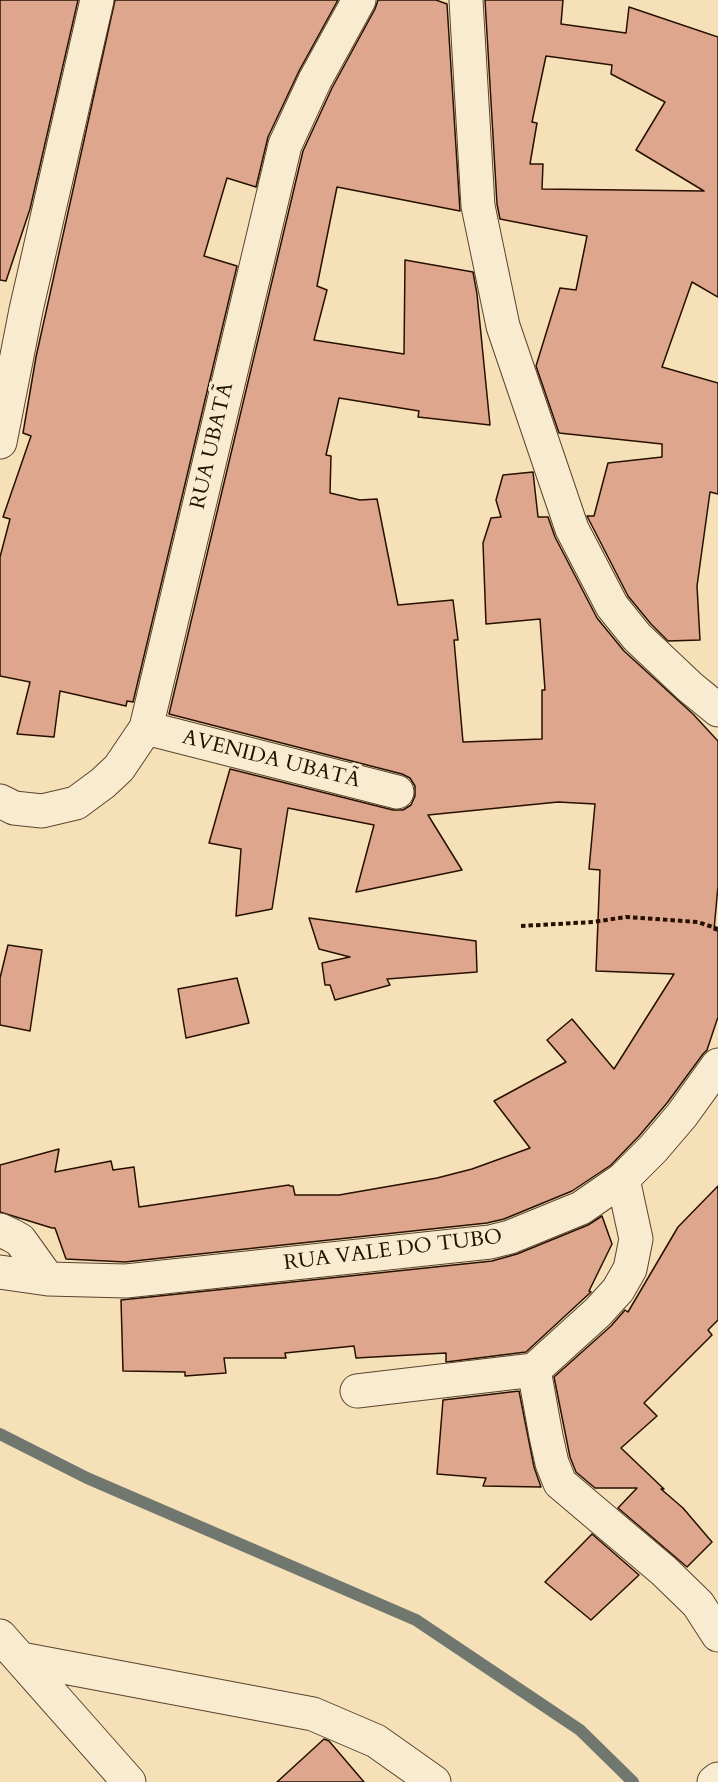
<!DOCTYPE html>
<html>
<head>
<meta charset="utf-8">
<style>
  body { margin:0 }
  canvas { display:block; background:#f6e0b7 }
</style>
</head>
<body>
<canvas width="718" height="1782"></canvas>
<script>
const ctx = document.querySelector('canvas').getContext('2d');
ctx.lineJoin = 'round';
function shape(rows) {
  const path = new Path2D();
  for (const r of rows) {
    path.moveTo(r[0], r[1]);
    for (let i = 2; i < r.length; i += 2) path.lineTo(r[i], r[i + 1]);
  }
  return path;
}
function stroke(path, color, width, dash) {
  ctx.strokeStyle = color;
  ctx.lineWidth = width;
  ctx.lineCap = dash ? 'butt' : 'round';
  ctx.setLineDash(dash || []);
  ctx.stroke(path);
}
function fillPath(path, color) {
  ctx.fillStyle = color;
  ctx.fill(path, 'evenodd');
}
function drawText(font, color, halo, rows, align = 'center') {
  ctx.font = font + ' Cardo,serif';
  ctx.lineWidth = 6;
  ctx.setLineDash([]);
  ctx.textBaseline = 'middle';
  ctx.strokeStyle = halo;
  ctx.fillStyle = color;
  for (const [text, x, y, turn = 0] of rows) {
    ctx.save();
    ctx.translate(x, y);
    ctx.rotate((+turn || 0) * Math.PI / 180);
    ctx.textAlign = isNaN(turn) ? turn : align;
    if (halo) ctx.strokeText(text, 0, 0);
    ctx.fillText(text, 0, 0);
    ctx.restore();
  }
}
const stream = shape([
  [0,1434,87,1478,416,1620,580,1730,633,1782]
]);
const building = shape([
  [0,0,78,0,30,209,6,281,0,280,0,0],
  [115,0,338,0,299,71,268,137,256,187,227,178,204,256,237,266,133,702,127,701,126,706,60,691,54,737,17,734,30,682,0,676,0,557,10,519,3,517,31,436,23,433,36,357,115,0],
  [378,0,436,0,447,4,460,211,337,187,317,286,327,290,314,340,404,354,405,260,473,272,477,294,490,425,418,417,419,411,339,398,326,455,331,456,330,493,360,500,377,499,398,605,453,600,458,640,454,640,463,742,542,739,542,690,545,690,540,619,486,624,483,543,491,518,501,517,496,500,503,475,533,472,538,517,548,517,555,537,597,618,624,651,693,714,718,741,718,886,714,930,718,931,718,1017,707,1050,703,1054,667,1103,639,1136,611,1165,572,1191,504,1219,487,1223,125,1262,66,1259,55,1228,52,1228,0,1212,0,1165,59,1149,55,1172,111,1161,113,1170,134,1167,139,1207,289,1185,290,1186,293,1186,295,1195,339,1195,437,1178,472,1169,530,1148,494,1101,566,1062,547,1040,572,1019,614,1069,674,974,596,971,600,870,589,869,595,804,558,802,428,815,462,870,356,892,374,825,288,808,272,909,236,916,241,849,209,843,230,769,393,810,403,810,411,805,415,796,415,786,410,778,402,774,169,714,303,151,332,88,375,9,378,0],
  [485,0,563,0,561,24,626,33,629,7,718,37,718,297,692,282,662,367,718,383,718,494,710,492,697,586,700,640,668,641,651,624,628,596,587,516,594,516,608,463,662,457,662,444,559,433,536,366,560,288,576,290,587,236,500,219,497,204,485,0],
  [546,56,612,65,611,74,665,102,636,150,704,191,542,189,543,164,530,164,537,123,532,122,546,56],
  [309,918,476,941,477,972,387,979,390,985,335,1000,330,985,325,985,322,963,350,957,319,949,309,918],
  [8,945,42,950,30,1031,0,1025,0,978,8,945],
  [237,978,249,1023,186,1038,178,989,237,978],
  [718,1186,718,1320,708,1330,712,1335,644,1403,657,1416,621,1448,664,1489,661,1489,683,1508,712,1542,687,1567,618,1508,637,1488,595,1488,576,1472,570,1457,554,1377,611,1326,625,1310,628,1312,678,1227,718,1186],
  [602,1216,612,1244,589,1291,591,1292,526,1352,446,1362,446,1353,356,1358,354,1346,285,1353,286,1358,224,1358,226,1373,185,1376,185,1372,123,1371,121,1300,492,1261,517,1254,588,1225,602,1216],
  [519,1391,534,1467,541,1487,483,1486,486,1478,437,1474,443,1400,519,1391],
  [592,1534,639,1575,591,1620,545,1582,592,1534],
  [324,1739,329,1741,364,1782,277,1782,324,1739]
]);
const path = shape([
  [521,926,593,922,626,917,698,922,718,929]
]);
const street = shape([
  [466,0,478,206,503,326,572,529,612,606,637,637,690,687,718,710],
  [0,442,26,310,97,0],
  [146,728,397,792],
  [0,801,14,808,42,811,76,803,103,783,119,768,146,728,285,145,315,80,359,0],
  [623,1179,636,1239,630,1269,618,1290,598,1312,534,1370,546,1436,552,1463,560,1483,664,1571,698,1604,718,1635],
  [0,1230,11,1235,20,1240,48,1279],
  [0,1272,48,1279,126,1281,490,1242,510,1237,581,1208,623,1179,653,1149,682,1115,718,1065],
  [357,1391,534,1370],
  [0,1636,129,1782],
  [21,1659,313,1714,376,1741,434,1782],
  [714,1782,718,1779]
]);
const streetNames = [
  ["RUA UBATÃ",213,446,-77],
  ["AVENIDA UBATÃ",271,760,14],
  ["RUA VALE DO TUBO",393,1251,-7]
];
stroke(stream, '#6f776e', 12);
fillPath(building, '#dea68c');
stroke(building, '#261000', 1.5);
stroke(street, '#5a442e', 35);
stroke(path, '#261000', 4, [4.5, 3]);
stroke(street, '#f9ebd0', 33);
drawText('21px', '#261000', '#f9ebd0', streetNames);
</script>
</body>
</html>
